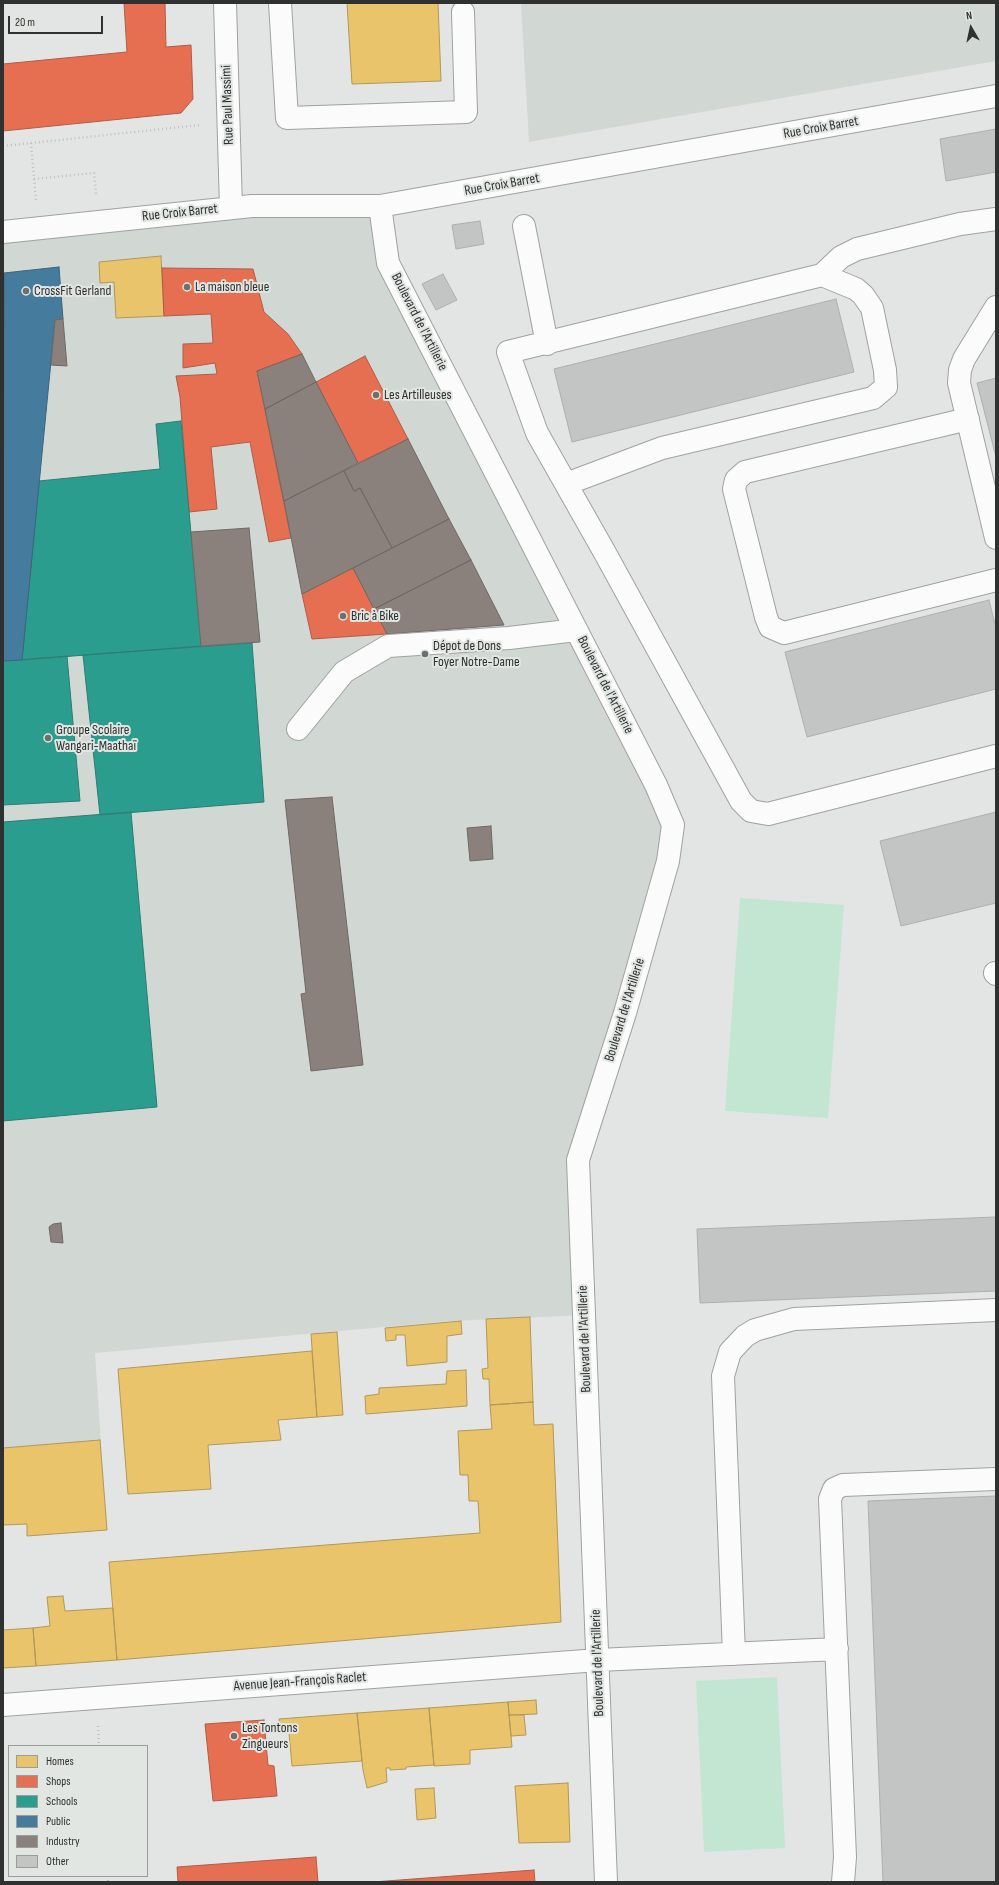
<!DOCTYPE html>
<html>
<head>
<meta charset="utf-8">
<style>
  body { margin:0 }
  #map { position:relative; width:999px; height:1885px; overflow:hidden; background:#e2e5e3; font-family:"Sofia Sans Condensed",sans-serif }
  canvas { display:block }
  .frame { position:absolute; inset:0; border:4px solid #2f3130; pointer-events:none }
  .legend { position:absolute; left:8px; top:1745px; width:140px; height:132px; box-sizing:border-box; background:#e1e6e3; border:1px solid #9a9e9b; margin:0; padding:5px 7px; list-style:none; font-size:12px; color:#2f3130 }
  .legend li { display:flex; align-items:center; gap:8px; height:20px }
  .legend b { width:20px; border:1px solid #9a9e9b }
  .north { position:absolute; left:951px; top:8px; width:40px; height:40px; -webkit-text-stroke:3px #e1e6e3; paint-order:stroke; rotate:351deg; font-size:11px; font-weight:700; line-height:16px; text-align:center; color:#2f3130 }
  .north::after { content:''; display:block; margin:auto; width:14px; height:18px; background:#2f3130; clip-path:polygon(50% 0,100% 100%,50% 72%,0 100%) }
  .scale { position:absolute; left:8px; top:16px; width:95px; height:18px; box-sizing:border-box; border:2px solid #2f3130; border-top:0; padding-left:5px; font-size:12px; line-height:14px; white-space:nowrap; color:#2f3130; -webkit-text-stroke:3px #e1e6e3; paint-order:stroke }
</style>
</head>
<body>
<div id="map">
<canvas width="999" height="1885"></canvas>
<div class="frame"></div>
<ul class="legend">
<li><b style="height:11px;background:#e9c46a"></b>Homes</li>
<li><b style="height:11px;background:#e76f51"></b>Shops</li>
<li><b style="height:11px;background:#2a9d8f"></b>Schools</li>
<li><b style="height:11px;background:#457b9d"></b>Public</li>
<li><b style="height:11px;background:#8a817c"></b>Industry</li>
<li><b style="height:11px;background:#c3c5c4"></b>Other</li>
</ul>
<div class="north">N</div>
<div class="scale">20 m</div>
</div>
<script>
const ctx = document.querySelector('canvas').getContext('2d');
ctx.lineJoin = 'round';
function fillPath(path, color) {
  ctx.fillStyle = color;
  ctx.fill(path, 'evenodd');
}
function shape(rows) {
  const path = new Path2D();
  for (const r of rows) {
    path.moveTo(r[0], r[1]);
    for (let i = 2; i < r.length; i += 2) path.lineTo(r[i], r[i + 1]);
  }
  return path;
}
function stroke(path, color, width, dash) {
  ctx.strokeStyle = color;
  ctx.lineWidth = width;
  ctx.lineCap = dash ? 'butt' : 'round';
  ctx.setLineDash(dash || []);
  ctx.stroke(path);
}
function drawText(font, color, halo, rows, align = 'center') {
  ctx.font = font + ' "Sofia Sans Condensed",sans-serif';
  ctx.lineWidth = 4;
  ctx.setLineDash([]);
  ctx.textBaseline = 'middle';
  ctx.strokeStyle = halo;
  ctx.fillStyle = color;
  for (const [text, x, y, turn = 0] of rows) {
    ctx.save();
    ctx.translate(x, y);
    ctx.rotate((+turn || 0) * Math.PI / 180);
    ctx.textAlign = isNaN(turn) ? turn : align;
    if (halo) ctx.strokeText(text, 0, 0);
    ctx.fillText(text, 0, 0);
    ctx.restore();
  }
}
const built = shape([
  [521,3,996,3,996,61,529,142],
  [380,206,388,263,673,825,578,1160,584,1315,451,1321,95,1353,106,1519,3,1525,3,232]
]);
const green = shape([
  [740,898,844,905,828,1118,725,1111],
  [777,1677,785,1848,704,1852,696,1681]
]);
const homes = shape([
  [347,3,438,3,441,81,352,84,347,3],
  [161,256,164,316,116,318,114,282,100,283,99,262,161,256],
  [530,1317,533,1402,490,1405,489,1379,483,1379,482,1369,488,1368,486,1319,530,1317],
  [461,1321,462,1334,447,1336,447,1362,407,1366,405,1335,396,1335,396,1340,386,1341,385,1328,461,1321],
  [337,1332,343,1415,317,1417,311,1334,337,1332],
  [312,1351,317,1417,278,1420,281,1440,208,1445,211,1489,128,1494,118,1369,312,1351],
  [466,1370,467,1406,366,1414,365,1396,379,1394,379,1388,446,1384,447,1371,466,1370],
  [533,1402,534,1425,553,1424,561,1622,117,1660,109,1562,480,1533,478,1501,469,1501,468,1475,460,1475,458,1431,492,1429,490,1405,533,1402],
  [100,1440,107,1530,27,1536,27,1524,3,1525,3,1448,100,1440],
  [63,1596,65,1611,113,1608,117,1660,36,1666,33,1628,50,1626,47,1597,63,1596],
  [33,1628,36,1666,3,1668,3,1630,33,1628],
  [536,1700,537,1714,509,1715,508,1702,536,1700],
  [508,1702,512,1747,470,1750,470,1764,434,1766,429,1708,508,1702],
  [429,1708,434,1765,406,1767,406,1769,390,1770,390,1768,386,1768,387,1782,367,1788,363,1770,357,1713,429,1708],
  [357,1713,362,1761,292,1766,289,1733,280,1733,279,1719,357,1713],
  [509,1715,524,1715,526,1735,511,1736,509,1715],
  [568,1783,570,1842,519,1843,515,1786,568,1783],
  [434,1788,436,1818,417,1820,415,1789,434,1788]
]);
const shops = shape([
  [124,3,165,3,166,47,191,45,193,99,181,113,3,131,3,64,127,52,124,3],
  [162,268,253,269,264,312,288,334,302,354,257,371,291,538,269,542,250,442,211,447,217,509,189,512,180,397,176,376,217,374,215,363,183,368,183,344,213,343,211,314,164,316,162,268],
  [365,356,408,439,358,463,316,382,365,356],
  [353,568,387,634,312,639,302,594,353,568],
  [264,1720,268,1765,274,1766,277,1796,213,1801,205,1724,264,1720],
  [316,1857,318,1882,178,1882,177,1867,316,1857],
  [534,1870,535,1882,373,1882,534,1870]
]);
const schools = shape([
  [181,421,201,646,22,660,39,481,160,469,156,424,181,421],
  [252,643,264,802,100,815,83,655,252,643],
  [67,656,80,801,3,805,3,661,67,656],
  [131,812,157,1107,3,1121,3,822,131,812]
]);
const public = shape([
  [59,267,63,319,55,320,22,660,3,661,4,273,59,267]
]);
const industry = shape([
  [63,319,67,366,51,365,55,320,63,319],
  [302,354,316,382,265,409,257,371,302,354],
  [316,382,358,463,284,501,265,409,316,382],
  [408,439,449,519,392,548,360,488,354,491,344,471,408,439],
  [344,471,354,491,360,488,392,548,302,594,284,501,344,471],
  [449,519,471,560,374,609,353,568,449,519],
  [249,528,260,642,201,646,191,532,249,528],
  [471,560,504,625,387,634,374,609,471,560],
  [332,797,363,1065,311,1071,301,994,306,993,285,800,332,797],
  [491,826,493,859,470,861,467,828,491,826],
  [61,1223,63,1243,51,1242,49,1227,53,1224,61,1223]
]);
const building = shape([
  [996,129,996,172,946,181,940,139,996,129],
  [480,221,484,244,456,249,452,225,480,221],
  [443,274,457,300,436,310,422,284,443,274],
  [836,299,854,372,572,442,554,369,836,299],
  [996,378,996,457,977,383,996,378],
  [989,600,996,628,996,689,807,737,785,652,989,600],
  [996,812,996,903,901,926,880,841,996,812],
  [996,1217,996,1291,700,1303,697,1229,996,1217],
  [996,1496,996,1882,883,1882,868,1501,996,1496]
]);
const path = shape([
  [31,143,36,200],
  [3,146,200,125],
  [34,179,94,173,96,194],
  [98,1726,99,1746],
  [108,1876,108,1882]
]);
const minor = shape([
  [225,3,231,208],
  [280,3,287,118,466,112,463,12],
  [380,206,388,263,656,785,673,825,668,861,625,1013,578,1160,606,1882],
  [996,219,960,224,857,249,841,257,822,275,508,352,537,433,605,553,741,801,751,811,768,814,996,756],
  [524,226,547,344],
  [3,232,252,206,380,206,996,96],
  [996,307,964,359,960,370,959,383,996,538],
  [968,419,745,472,736,480,734,489,766,617,770,627,784,633,996,580],
  [566,484,662,448,873,398,886,387,885,370,872,308,863,295,856,289,822,275],
  [298,729,344,672,388,646,509,638,576,630],
  [995,973,996,974],
  [734,1654,723,1376,730,1352,745,1336,755,1330,794,1319,996,1310],
  [3,1705,598,1660,837,1649],
  [843,1882,845,1857,830,1499,834,1489,843,1485,996,1479]
]);
const markers = [
  [187,287,4,"#6e706f"],
  [26,291,4,"#6e706f"],
  [376,395,4,"#6e706f"],
  [343,616,4,"#6e706f"],
  [425,654,4,"#6e706f"],
  [48,738,4,"#6e706f"],
  [234,1736,4,"#6e706f"]
];
const streetNames = [
  ["Rue Paul Massimi",228,105,-92],
  ["Rue Croix Barret",821,128,-10],
  ["Rue Croix Barret",502,185,-10],
  ["Rue Croix Barret",180,213,-6],
  ["Boulevard de l'Artillerie",419,322,63],
  ["Boulevard de l'Artillerie",605,685,63],
  ["Boulevard de l'Artillerie",625,1010,-73],
  ["Boulevard de l'Artillerie",585,1339,-92],
  ["Boulevard de l'Artillerie",598,1663,-92],
  ["Avenue Jean-François Raclet",300,1682,-4]
];
const poiNames = [
  ["La maison bleue",195,287],
  ["CrossFit Gerland",34,291],
  ["Les Artilleuses",384,395],
  ["Bric à Bike",351,616],
  ["Dépot de Dons",433,646],
  ["Foyer Notre-Dame",433,662],
  ["Groupe Scolaire",56,730],
  ["Wangari-Maathaï",56,746],
  ["Les Tontons",242,1728],
  ["Zingueurs",242,1744]
];
fillPath(built, '#d1d8d4');
fillPath(green, '#c3e6d2');
fillPath(homes, '#e9c46a');
stroke(homes, '#b19859', 1);
fillPath(shops, '#e76f51');
stroke(shops, '#b05c47', 1);
fillPath(schools, '#2a9d8f');
stroke(schools, '#2c7d72', 1);
fillPath(public, '#457b9d');
stroke(public, '#3e657c', 1);
fillPath(industry, '#8a817c');
stroke(industry, '#6f6965', 1);
fillPath(building, '#c3c5c4');
stroke(building, '#adafae', 1);
stroke(minor, '#9fa2a0', 24);
stroke(path, '#c1c2c1', 2.5, [1, 3]);
stroke(minor, '#fbfbfb', 22);
for (const [x, y, r, color] of markers) {
  const dot = new Path2D();
  dot.arc(x, y, r, 0, 2 * Math.PI);
  ctx.fillStyle = color;
  ctx.fill(dot);
  stroke(dot, '#e1e6e3', 1.5);
}
drawText('14px', '#2f3130', '#e1e6e3', streetNames);
drawText('14px', '#2f3130', '#e1e6e3', poiNames, 'left');
</script>
</body>
</html>
